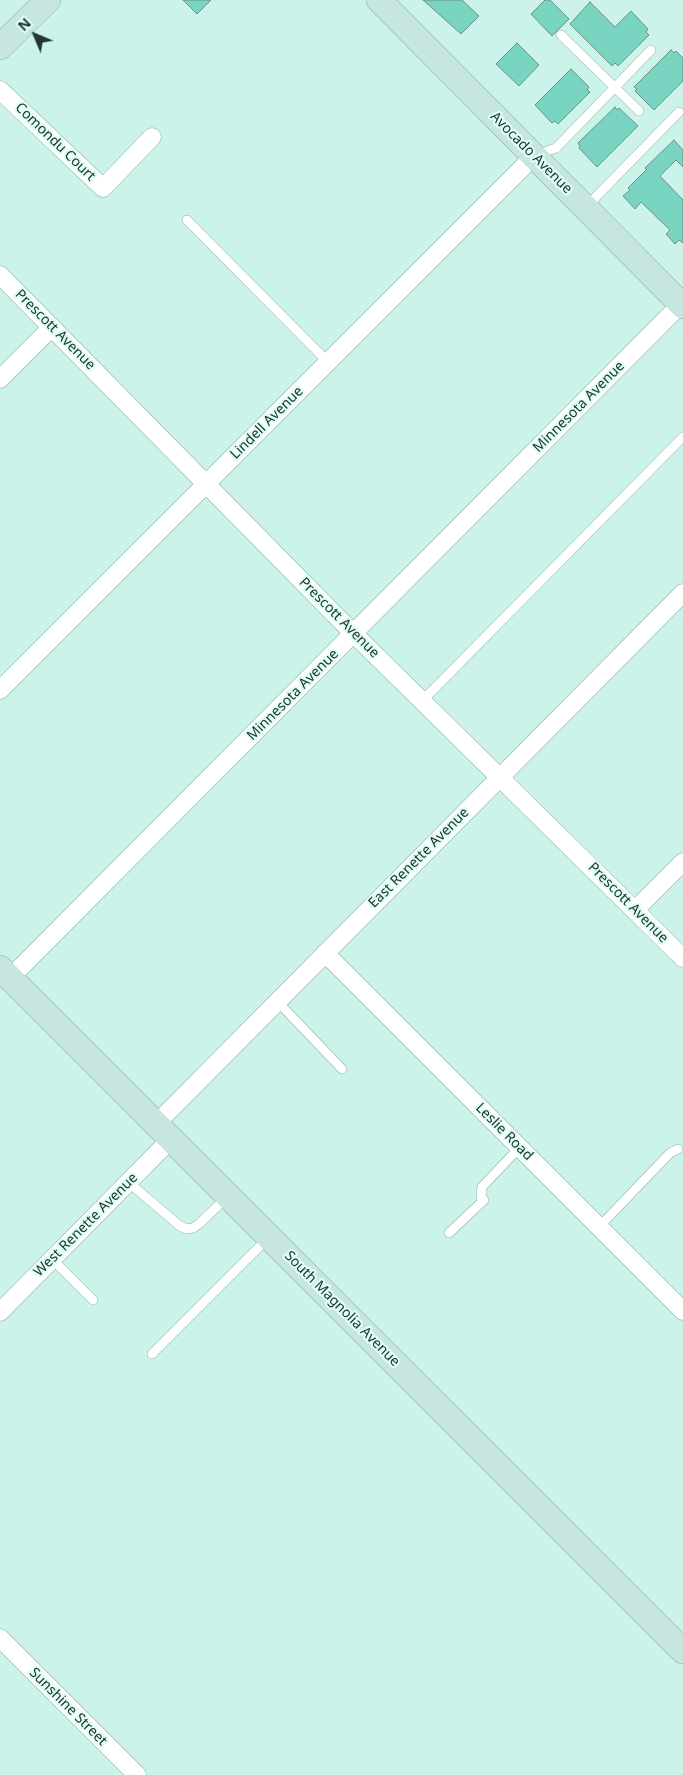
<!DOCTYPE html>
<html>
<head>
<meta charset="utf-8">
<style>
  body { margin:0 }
  #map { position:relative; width:683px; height:1775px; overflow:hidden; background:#cbf3e9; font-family:"Noto Sans",sans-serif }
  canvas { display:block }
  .north { position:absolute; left:10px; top:10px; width:50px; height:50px; -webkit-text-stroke:4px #defef6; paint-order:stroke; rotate:315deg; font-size:14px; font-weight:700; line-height:20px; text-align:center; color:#243430 }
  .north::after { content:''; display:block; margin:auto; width:18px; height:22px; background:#243430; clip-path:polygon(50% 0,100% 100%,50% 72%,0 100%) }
</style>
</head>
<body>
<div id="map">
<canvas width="683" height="1775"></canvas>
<div class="north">N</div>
</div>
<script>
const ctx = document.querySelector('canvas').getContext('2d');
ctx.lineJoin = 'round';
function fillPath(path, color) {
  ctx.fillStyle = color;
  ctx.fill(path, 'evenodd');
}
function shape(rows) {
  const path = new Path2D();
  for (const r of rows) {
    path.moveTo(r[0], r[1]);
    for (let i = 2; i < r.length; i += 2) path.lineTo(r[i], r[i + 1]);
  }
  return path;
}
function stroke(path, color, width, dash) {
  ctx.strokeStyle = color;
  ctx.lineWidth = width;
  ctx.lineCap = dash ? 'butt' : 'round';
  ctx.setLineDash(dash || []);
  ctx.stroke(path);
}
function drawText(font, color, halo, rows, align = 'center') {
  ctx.font = font + ' "Noto Sans",sans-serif';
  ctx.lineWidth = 4.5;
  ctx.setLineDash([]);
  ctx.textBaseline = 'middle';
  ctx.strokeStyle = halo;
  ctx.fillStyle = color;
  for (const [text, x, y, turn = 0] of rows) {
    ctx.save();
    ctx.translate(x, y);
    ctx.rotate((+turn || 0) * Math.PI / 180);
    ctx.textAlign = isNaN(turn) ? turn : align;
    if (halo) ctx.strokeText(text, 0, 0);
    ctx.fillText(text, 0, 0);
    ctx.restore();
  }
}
const building = shape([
  [183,0,211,0,197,14,183,0],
  [423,0,462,0,479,16,461,34,423,0],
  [545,0,550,0,569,19,552,36,531,14,545,0],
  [590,2,615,27,631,11,648,29,646,32,649,35,618,66,615,63,612,66,570,24,590,2],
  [517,43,539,65,519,86,496,64,517,43],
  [671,50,674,53,676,51,683,58,683,81,654,110,635,91,637,89,634,87,671,50],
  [571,69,589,87,587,90,590,92,558,124,555,121,552,123,535,105,571,69],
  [615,107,617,110,619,108,638,126,597,167,579,148,580,146,578,143,615,107],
  [674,140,683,150,683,167,676,160,660,176,683,200,683,243,679,240,675,244,666,234,670,230,641,202,635,209,623,196,630,190,628,188,647,169,645,168,674,140]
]);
const lane = shape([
  [561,35,639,111],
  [536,155,556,148,651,50],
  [587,206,679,112],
  [187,220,328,362],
  [422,701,683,437],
  [277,1001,342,1069],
  [128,1182,180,1226,187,1229,193,1228,199,1224,226,1198],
  [599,1227,670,1153,678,1149],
  [449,1233,484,1200,481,1197,482,1187,519,1148],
  [52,1259,93,1300],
  [152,1354,267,1239]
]);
const street = shape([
  [0,90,103,188,152,137],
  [0,275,354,634,683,958],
  [0,379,52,327],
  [0,690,534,156],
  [635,910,683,862],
  [325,953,683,1311],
  [10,978,681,304],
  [156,1124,683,593],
  [0,1312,171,1139],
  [0,1638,137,1775]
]);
const secondary = shape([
  [379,0,683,306],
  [0,47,48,0],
  [0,968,683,1651]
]);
const streetNames = [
  ["Comondu Court",55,142,44],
  ["Avocado Avenue",531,153,45],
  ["Prescott Avenue",55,330,45],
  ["Minnesota Avenue",579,407,-45],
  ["Lindell Avenue",267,423,-45],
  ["Prescott Avenue",339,618,45],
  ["Minnesota Avenue",293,695,-45],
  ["East Renette Avenue",419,858,-45],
  ["Prescott Avenue",628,903,45],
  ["Leslie Road",504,1132,45],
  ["West Renette Avenue",86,1225,-45],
  ["South Magnolia Avenue",342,1309,45],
  ["Sunshine Street",68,1707,45]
];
fillPath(building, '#79d5c2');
stroke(building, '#6d9289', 1);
stroke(lane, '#8cb2a9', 10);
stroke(street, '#8cb2a9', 19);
stroke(secondary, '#8cb2a9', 26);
stroke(lane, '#fff', 9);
stroke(street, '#fff', 18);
stroke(secondary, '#c7e6e0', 25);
drawText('14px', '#243430', '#defef6', streetNames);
</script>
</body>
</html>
